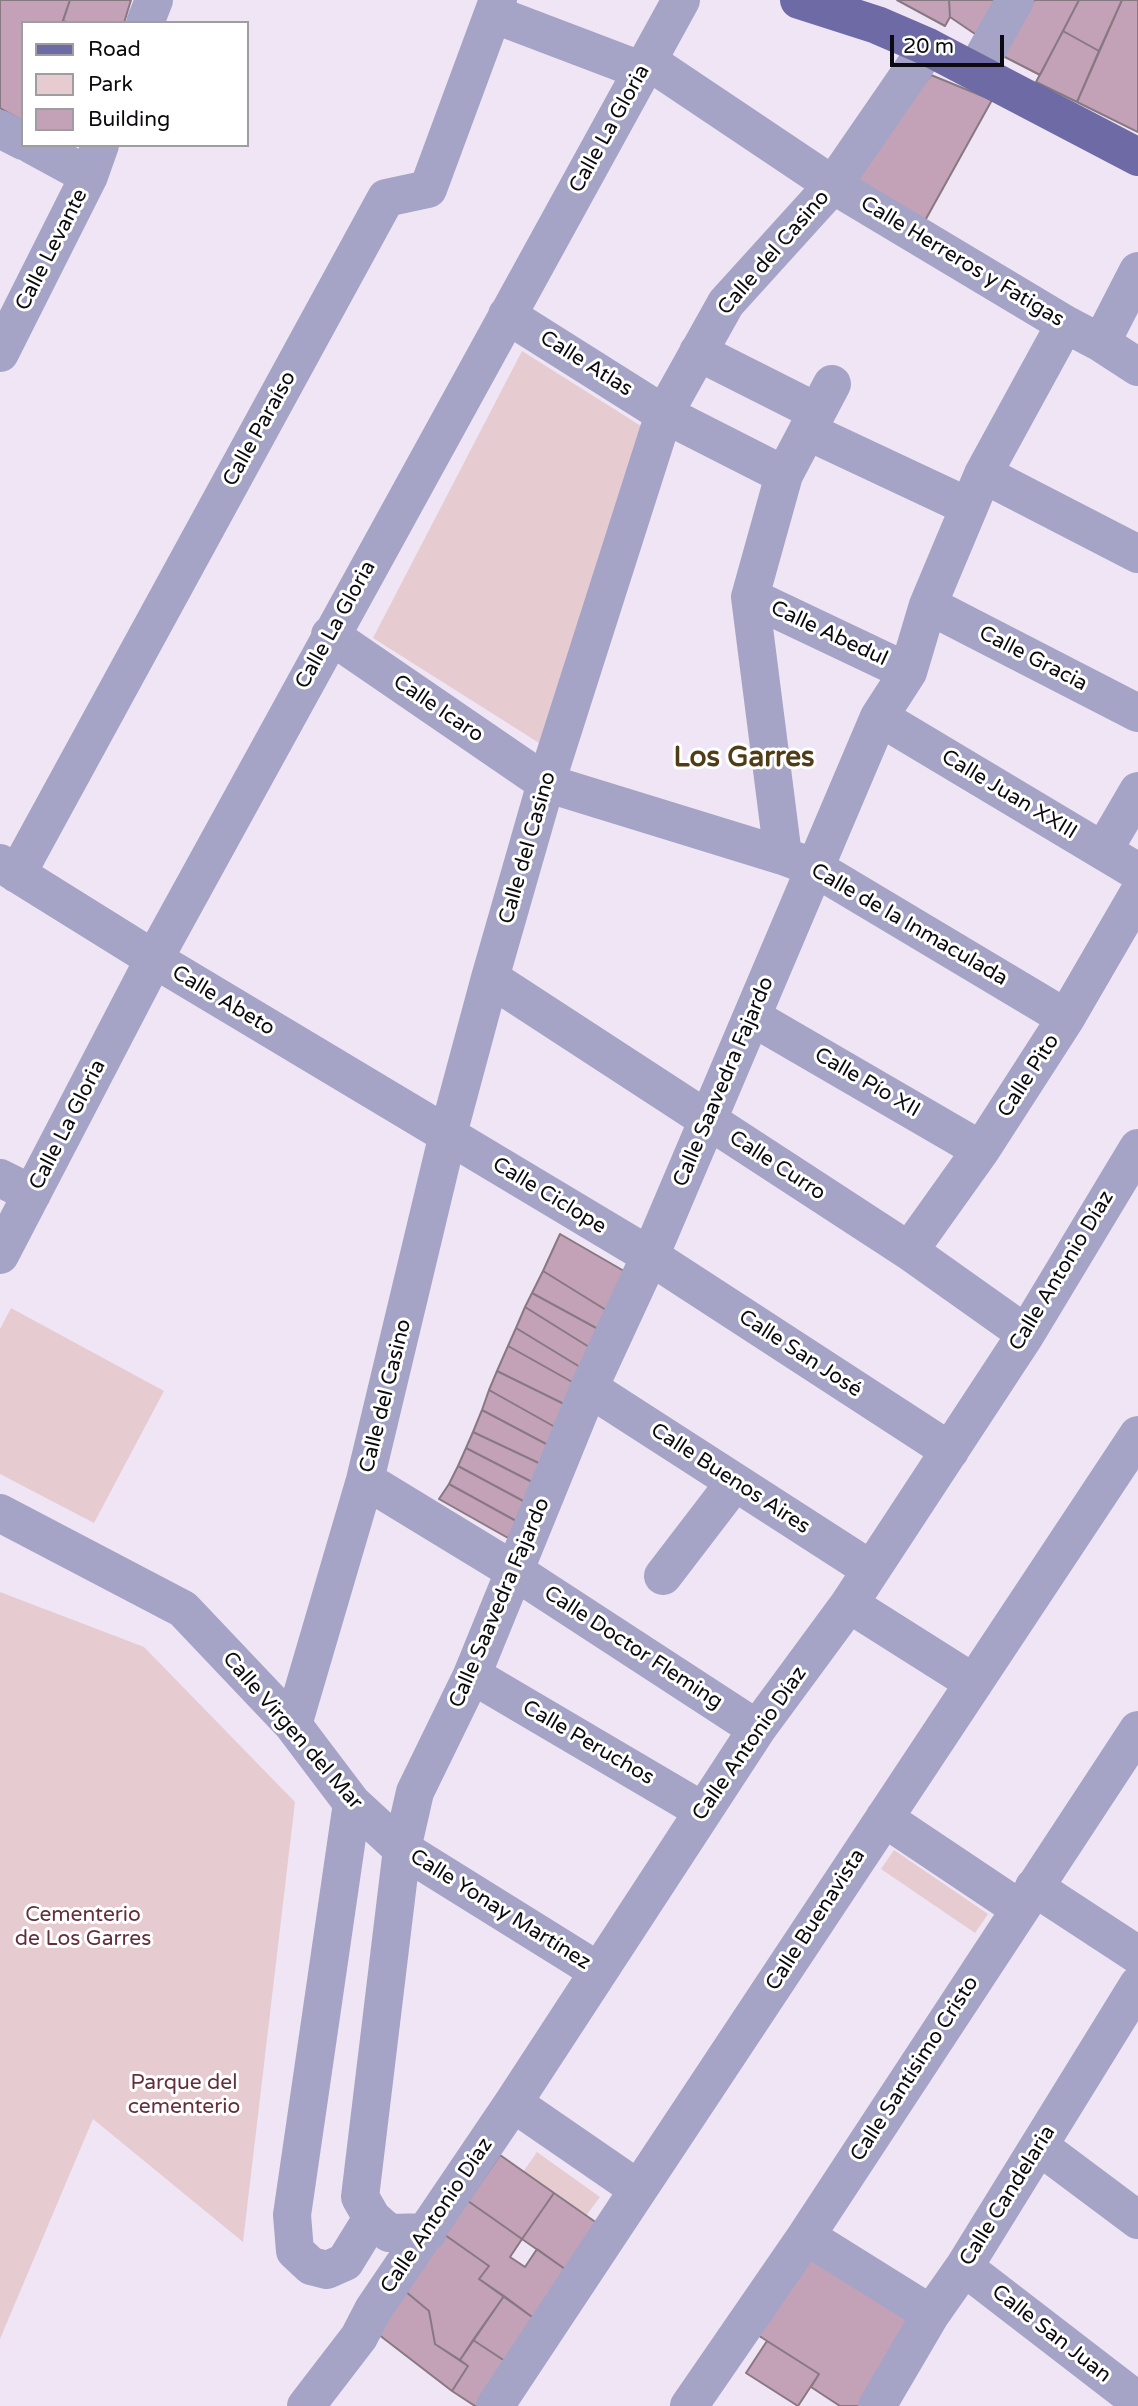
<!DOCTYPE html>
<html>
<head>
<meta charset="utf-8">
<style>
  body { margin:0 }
  #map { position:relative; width:1138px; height:2406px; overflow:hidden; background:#efe5f5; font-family:"Varela Round",sans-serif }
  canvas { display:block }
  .legend { position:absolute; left:21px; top:21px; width:228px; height:126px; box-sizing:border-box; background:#fff; border:2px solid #9e9d9f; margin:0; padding:9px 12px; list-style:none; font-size:21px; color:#0d0a0f }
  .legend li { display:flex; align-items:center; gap:14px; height:35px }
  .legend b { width:35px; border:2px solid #9e9d9f }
  .scale { position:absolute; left:890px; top:35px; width:114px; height:32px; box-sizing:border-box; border:4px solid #0d0a0f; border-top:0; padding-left:9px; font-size:21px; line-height:24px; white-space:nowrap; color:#0d0a0f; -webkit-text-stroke:5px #fff; paint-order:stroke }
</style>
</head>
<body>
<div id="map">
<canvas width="1138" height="2406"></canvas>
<ul class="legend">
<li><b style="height:9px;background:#6e6aa6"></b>Road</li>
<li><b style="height:19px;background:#e6ccd1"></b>Park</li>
<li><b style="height:19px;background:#c3a2b8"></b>Building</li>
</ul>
<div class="scale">20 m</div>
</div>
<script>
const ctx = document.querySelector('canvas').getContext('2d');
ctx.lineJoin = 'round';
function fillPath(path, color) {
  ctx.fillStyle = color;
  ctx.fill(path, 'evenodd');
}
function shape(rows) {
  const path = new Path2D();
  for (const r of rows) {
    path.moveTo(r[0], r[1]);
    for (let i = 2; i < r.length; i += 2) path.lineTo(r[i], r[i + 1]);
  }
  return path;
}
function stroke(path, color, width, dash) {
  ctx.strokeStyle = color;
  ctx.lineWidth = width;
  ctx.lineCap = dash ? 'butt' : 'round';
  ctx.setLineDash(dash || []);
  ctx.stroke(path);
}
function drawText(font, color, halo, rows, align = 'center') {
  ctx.font = font + ' "Varela Round",sans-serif';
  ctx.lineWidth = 6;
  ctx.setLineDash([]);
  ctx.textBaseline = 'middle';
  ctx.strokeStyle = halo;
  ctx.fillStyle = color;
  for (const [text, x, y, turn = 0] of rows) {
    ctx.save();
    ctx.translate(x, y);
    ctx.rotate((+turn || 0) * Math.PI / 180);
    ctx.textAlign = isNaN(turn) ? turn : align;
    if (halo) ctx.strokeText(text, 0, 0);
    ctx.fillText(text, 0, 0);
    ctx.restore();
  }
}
const green = shape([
  [522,351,649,431,547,748,373,638],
  [11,1308,164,1391,94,1523,0,1474,0,1329],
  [0,1592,144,1647,295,1802,243,2242,93,2119,0,2339],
  [894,1850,988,1914,975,1933,881,1869],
  [537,2152,600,2197,586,2216,523,2172]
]);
const building = shape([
  [0,0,70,0,62,23,23,23,23,121,0,108,0,0],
  [70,0,131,0,124,23,71,23,63,21,70,0],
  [897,0,949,0,950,17,945,26,897,0],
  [949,0,1000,0,978,36,950,17,949,0],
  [1034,0,1079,0,1040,75,1003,56,1034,0],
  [1079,0,1122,0,1099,51,1063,31,1079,0],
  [1122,0,1138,0,1138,132,1077,102,1122,0],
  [1063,31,1099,51,1077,102,1036,82,1063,31],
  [931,75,992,100,922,226,847,181,931,75],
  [560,1234,624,1271,606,1310,543,1271,560,1234],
  [543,1271,606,1310,598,1329,532,1293,543,1271],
  [532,1293,598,1329,589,1347,525,1307,532,1293],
  [525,1307,589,1347,580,1367,516,1328,525,1307],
  [516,1328,580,1367,574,1383,508,1346,516,1328],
  [508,1346,574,1383,564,1404,497,1371,508,1346],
  [497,1371,564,1404,555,1427,489,1390,497,1371],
  [489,1390,555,1427,550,1446,482,1410,489,1390],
  [482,1410,550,1446,543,1465,473,1432,482,1410],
  [473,1432,543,1465,534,1483,466,1448,473,1432],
  [466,1448,534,1483,527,1503,458,1466,466,1448],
  [458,1466,527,1503,518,1522,449,1484,458,1466],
  [449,1484,518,1522,508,1538,439,1499,449,1484],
  [500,2155,554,2193,522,2239,468,2201,500,2155],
  [554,2193,604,2228,572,2274,522,2239,554,2193],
  [468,2201,522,2239,510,2257,525,2267,537,2249,572,2274,539,2322,479,2279,489,2266,445,2235,468,2201],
  [445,2235,489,2266,479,2279,504,2296,460,2360,435,2344,429,2311,405,2291,445,2235],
  [809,2246,920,2319,864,2406,840,2406,811,2387,819,2374,753,2332,809,2246],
  [405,2291,429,2311,435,2344,468,2366,452,2391,374,2331,405,2291],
  [504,2296,539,2322,511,2365,473,2340,504,2296],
  [473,2340,511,2365,484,2406,475,2406,452,2391,468,2366,460,2360,473,2340],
  [767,2341,819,2374,798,2406,746,2373,767,2341]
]);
const minor = shape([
  [493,14,643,71],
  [145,23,154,0],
  [648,61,833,185,1065,324,1101,343,1138,367],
  [976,70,1015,0],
  [0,129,23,141],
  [32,145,89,176],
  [507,315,664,414,784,475],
  [1101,343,1138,271],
  [698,352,817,412],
  [0,353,89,176,100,145],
  [807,431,969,507],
  [983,474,1138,554],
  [750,597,908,672],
  [928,605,1138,713],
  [330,635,546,783,783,856,815,868,1066,1018],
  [879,717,1138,872],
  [1103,851,1138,791],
  [783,856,750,597,784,475,832,384],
  [0,863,154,959,650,1256,950,1451],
  [17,874,386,198,428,189,498,0],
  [490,978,909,1251,1026,1334],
  [752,1017,981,1150],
  [0,1178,32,1194],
  [909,1251,981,1150,1066,1018,1138,894],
  [0,1255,154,959,681,0],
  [589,1388,870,1569],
  [365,1480,516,1572,757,1729],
  [0,1513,183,1609,293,1725,352,1803,402,1849,598,1971],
  [663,1576,735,1482],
  [849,1604,974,1683],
  [472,1675,703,1811],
  [293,1725,365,1480,448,1134,490,978,546,783,664,414,726,303,833,185,928,47],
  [352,1803,292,2215,295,2251,311,2266,327,2270,345,2262,372,2218],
  [884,1818,1020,1909],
  [1034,1887,1138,1955],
  [513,2103,638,2189],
  [1039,2146,1138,2220],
  [428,2232,389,2233,372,2218,360,2197,402,1849,415,1792,472,1675,589,1388,650,1256,879,717,908,672,928,605,983,474,1065,324],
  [806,2236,931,2314],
  [964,2267,1138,2401],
  [306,2406,359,2337,373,2310,513,2103,757,1729,849,1604,1026,1334,1138,1148],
  [495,2406,1138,1435],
  [689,2406,806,2236,1138,1730],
  [877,2406,931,2314,964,2267,1138,1985]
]);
const major = shape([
  [799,0,877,25,928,47,1138,157]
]);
const streetNames = [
  ["Calle La Gloria",610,129,-61],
  ["Calle Levante",52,250,-63],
  ["Calle del Casino",774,253,-49],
  ["Calle Herreros y Fatigas",962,262,31],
  ["Calle Atlas",586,364,32],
  ["Calle Paraíso",260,429,-61],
  ["Calle La Gloria",336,625,-61],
  ["Calle Abedul",829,634,25],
  ["Calle Gracia",1033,659,27],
  ["Calle Icaro",438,709,34],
  ["Calle Juan XXIII",1009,795,31],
  ["Calle del Casino",528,848,-74],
  ["Calle de la Inmaculada",909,925,30],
  ["Calle Abeto",223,1001,31],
  ["Calle Pito",1029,1076,-57],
  ["Calle Saavedra Fajardo",724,1082,-67],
  ["Calle Pío XII",867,1083,30],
  ["Calle La Gloria",68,1125,-63],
  ["Calle Curro",777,1166,33],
  ["Calle Ciclope",549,1196,31],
  ["Calle Antonio Díaz",1062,1271,-59],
  ["Calle San José",800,1354,33],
  ["Calle del Casino",386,1396,-76],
  ["Calle Buenos Aires",730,1479,33],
  ["Calle Saavedra Fajardo",500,1603,-67],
  ["Calle Doctor Fleming",633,1648,33],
  ["Calle Virgen del Mar",292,1731,49],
  ["Calle Peruchos",588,1743,30],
  ["Calle Antonio Díaz",750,1744,-55],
  ["Calle Yonay Martínez",500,1910,32],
  ["Calle Buenavista",816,1920,-57],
  ["Calle Santísimo Cristo",915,2069,-57],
  ["Calle Candelaria",1008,2196,-58],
  ["Calle Antonio Díaz",437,2216,-56],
  ["Calle San Juan",1051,2334,38]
];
const parkNames = [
  ["Cementerio",83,1915],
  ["de Los Garres",83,1939],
  ["Parque del",184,2083],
  ["cementerio",184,2107]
];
const districtNames = [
  ["Los Garres",744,759]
];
fillPath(green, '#e6ccd1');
fillPath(building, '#c3a2b8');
stroke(building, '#877882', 2);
stroke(minor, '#a5a4c6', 38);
stroke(major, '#6e6aa6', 38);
drawText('21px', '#0d0a0f', '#fff', streetNames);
drawText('21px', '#642e3d', '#fff', parkNames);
drawText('bold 28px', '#503c17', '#fff', districtNames);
</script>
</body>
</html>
